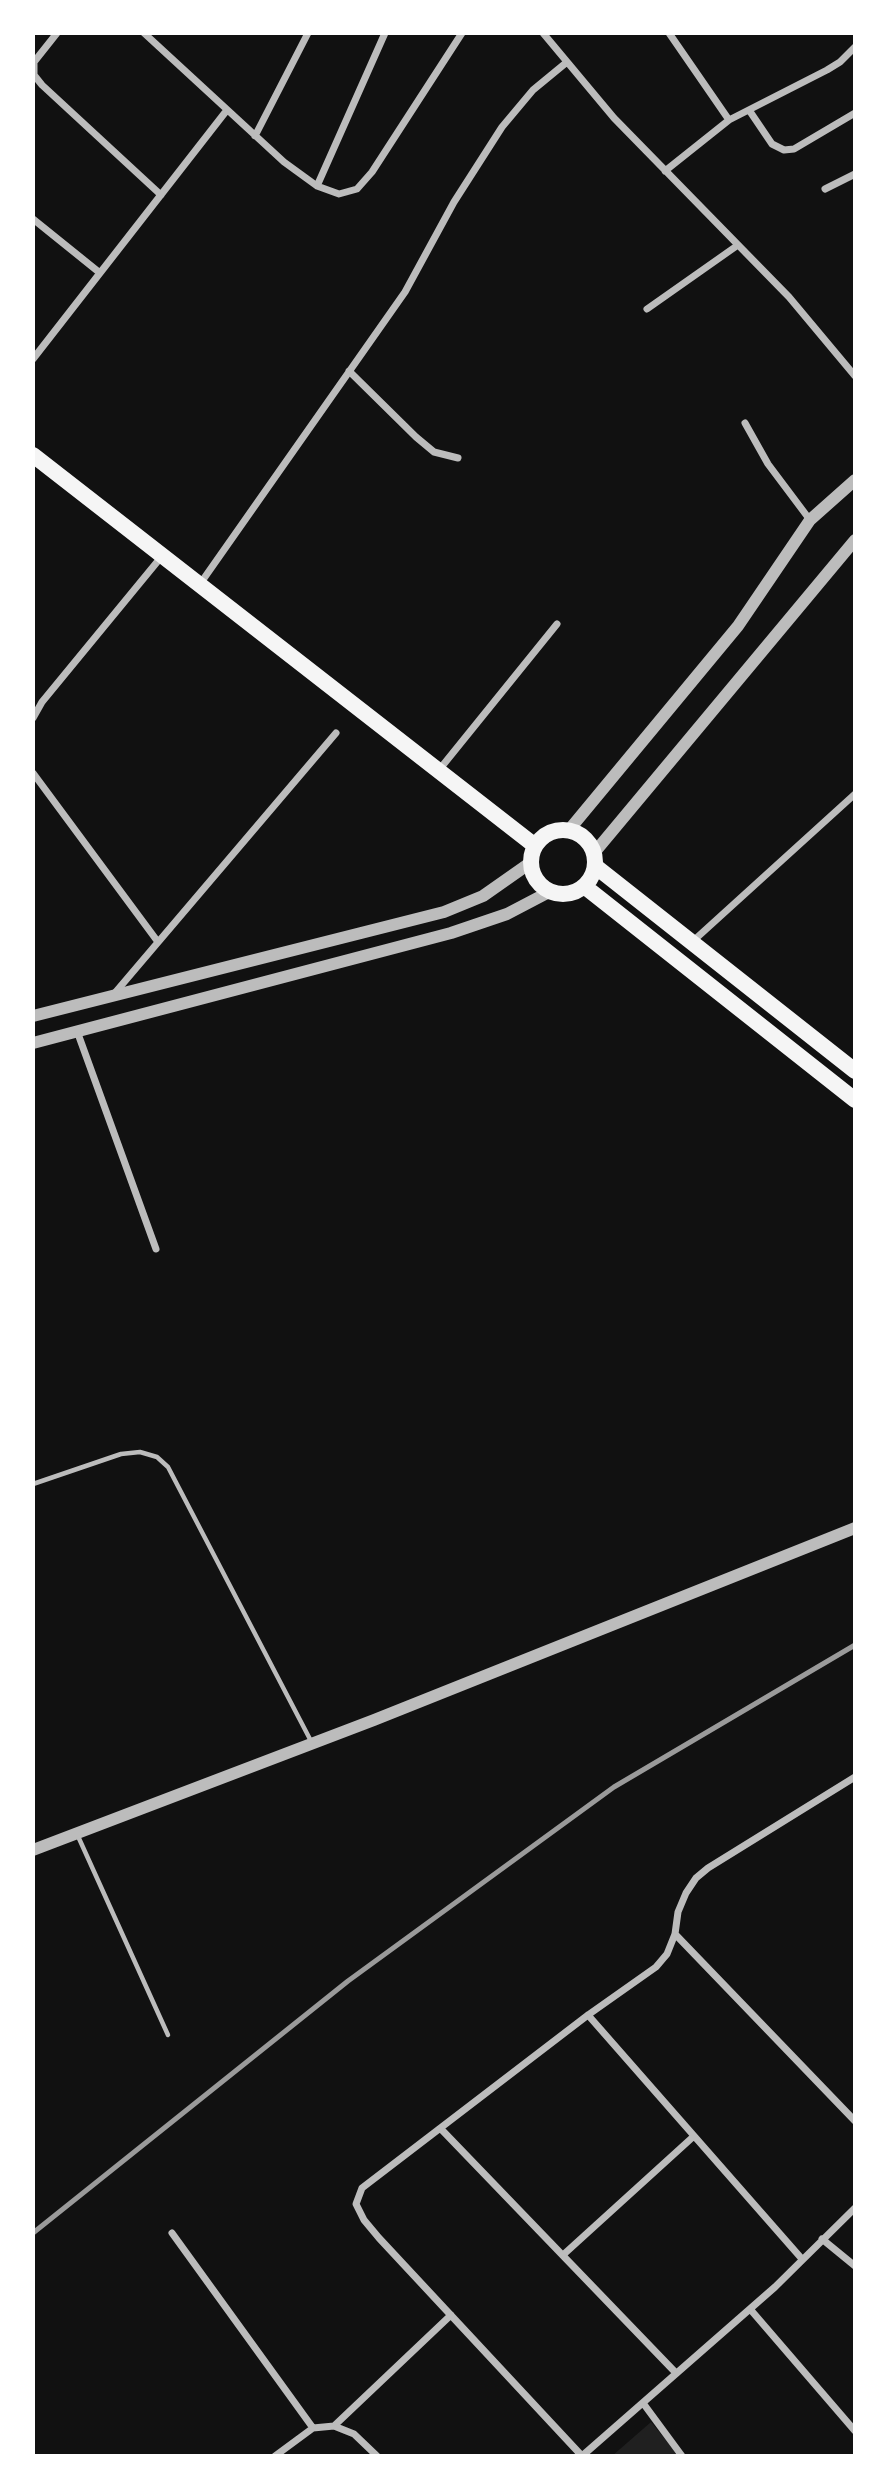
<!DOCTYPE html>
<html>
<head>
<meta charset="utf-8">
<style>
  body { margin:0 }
  #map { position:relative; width:888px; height:2489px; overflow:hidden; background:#111; font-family:Commissioner,sans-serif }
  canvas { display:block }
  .frame { position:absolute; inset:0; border:35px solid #fff; pointer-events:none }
</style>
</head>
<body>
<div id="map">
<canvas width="888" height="2489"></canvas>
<div class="frame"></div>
</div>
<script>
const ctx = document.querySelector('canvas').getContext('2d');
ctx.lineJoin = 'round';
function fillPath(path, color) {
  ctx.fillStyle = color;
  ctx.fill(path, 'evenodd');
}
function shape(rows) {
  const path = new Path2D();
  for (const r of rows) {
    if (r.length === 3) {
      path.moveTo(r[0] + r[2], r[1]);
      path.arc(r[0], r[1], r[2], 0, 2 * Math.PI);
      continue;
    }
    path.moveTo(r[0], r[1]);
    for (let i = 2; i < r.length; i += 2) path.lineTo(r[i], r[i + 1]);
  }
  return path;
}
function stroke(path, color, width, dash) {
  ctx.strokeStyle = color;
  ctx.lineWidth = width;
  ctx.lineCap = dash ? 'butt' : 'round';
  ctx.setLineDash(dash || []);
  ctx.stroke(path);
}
const green = shape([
  [651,2422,679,2456,612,2456]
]);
const service = shape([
  [33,1484,121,1454,140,1452,157,1457,168,1467,312,1743],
  [77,1834,168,2035]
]);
const minor = shape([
  [57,33,34,62,34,75,42,85,161,195],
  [144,33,284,162,317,186,339,194,357,189,372,172,462,33],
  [543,33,614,118,789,297,855,376],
  [669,33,729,120],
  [749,110,772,144,784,150,794,149,855,113],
  [255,136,308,33],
  [665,171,729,120,827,70,840,62,855,47],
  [317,186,385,33],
  [825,189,855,174],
  [33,219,100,273],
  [647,309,738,245],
  [33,359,227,110],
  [349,371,416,437,434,452,458,458],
  [745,423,768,464,810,520],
  [200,584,405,292,454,202,502,127,533,90,567,62],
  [33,718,42,702,162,556],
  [439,770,557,624],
  [33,773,158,942],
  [692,942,855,794],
  [114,994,336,733],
  [77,1031,156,1249],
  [675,1934,855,2121],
  [588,2015,802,2259],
  [441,2129,676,2373],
  [172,2233,313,2428],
  [822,2239,855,2266],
  [563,2255,694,2136],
  [750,2309,855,2431],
  [643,2403,682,2456],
  [334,2426,451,2315],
  [275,2456,313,2428,334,2426,354,2434,377,2456],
  [582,2456,379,2238,364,2220,356,2204,362,2188,588,2015,656,1967,667,1954,675,1934,678,1912,686,1893,696,1878,708,1868,855,1777],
  [582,2456,775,2287,855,2208]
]);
const tertiary = shape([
  [569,830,738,626,810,520,855,480],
  [594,853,855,540],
  [33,1016,444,912,483,896,530,863],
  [33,1043,451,933,507,914,549,892],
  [33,1850,374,1720,855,1528]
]);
const primary = shape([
  [33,455,534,845],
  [563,862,32],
  [595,866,855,1071],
  [584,886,855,1100]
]);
const rail = shape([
  [33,2233,348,1981,614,1787,855,1645]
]);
fillPath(green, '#202020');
stroke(service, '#bcbcbc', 4.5);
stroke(minor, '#bcbcbc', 7);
stroke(tertiary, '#bcbcbc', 12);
stroke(primary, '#f5f5f5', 16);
stroke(rail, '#9a9a9a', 5);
</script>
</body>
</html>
